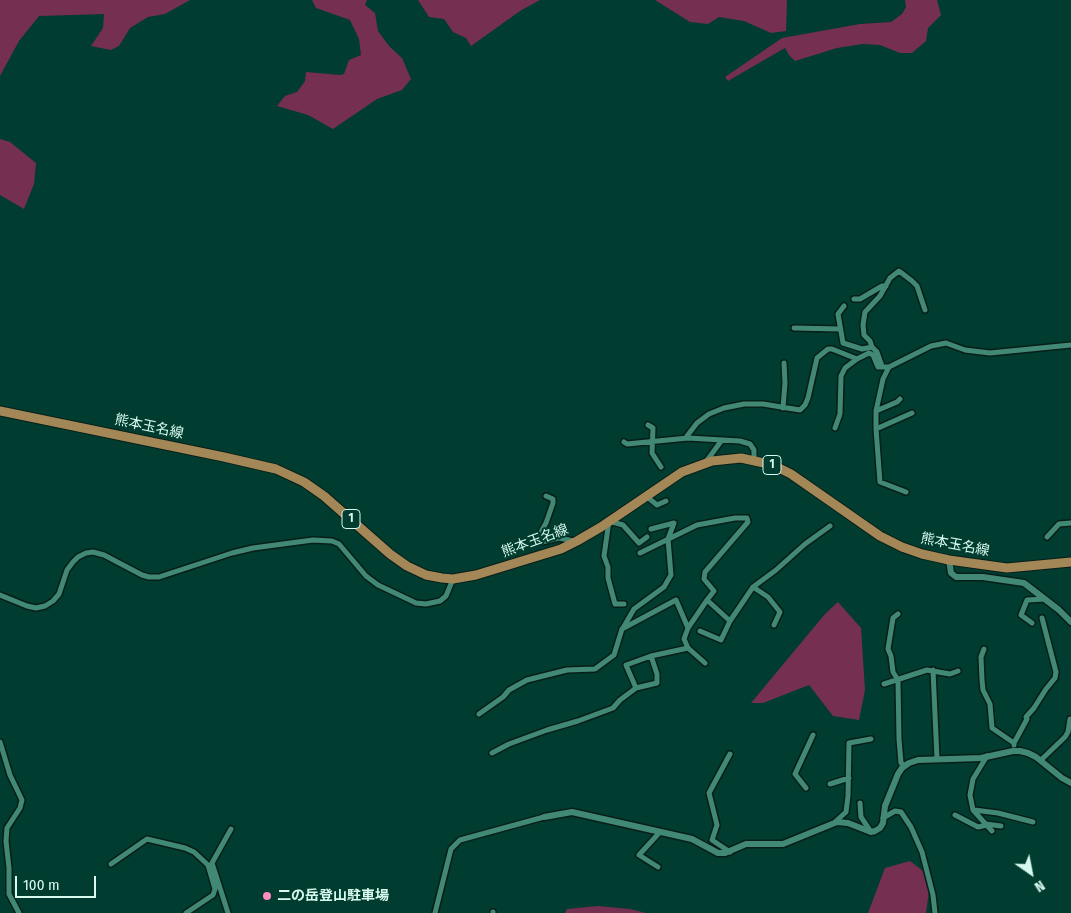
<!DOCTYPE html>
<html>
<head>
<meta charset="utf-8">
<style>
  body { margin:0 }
  #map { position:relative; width:1071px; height:913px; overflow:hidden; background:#003c2f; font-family:"Fira Sans Condensed",sans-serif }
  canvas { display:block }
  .north { position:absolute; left:1006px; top:848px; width:50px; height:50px; -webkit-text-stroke:4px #003c2f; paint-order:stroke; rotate:147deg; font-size:14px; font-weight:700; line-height:20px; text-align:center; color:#d7faee }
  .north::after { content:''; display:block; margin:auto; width:18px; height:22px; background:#d7faee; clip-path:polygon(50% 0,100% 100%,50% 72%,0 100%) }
  .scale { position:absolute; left:15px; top:876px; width:81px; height:22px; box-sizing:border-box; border:2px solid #d7faee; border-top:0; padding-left:6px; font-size:15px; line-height:18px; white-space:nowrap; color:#d7faee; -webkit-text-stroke:4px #003c2f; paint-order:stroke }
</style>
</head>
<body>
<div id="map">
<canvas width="1071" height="913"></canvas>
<div class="north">N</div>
<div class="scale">100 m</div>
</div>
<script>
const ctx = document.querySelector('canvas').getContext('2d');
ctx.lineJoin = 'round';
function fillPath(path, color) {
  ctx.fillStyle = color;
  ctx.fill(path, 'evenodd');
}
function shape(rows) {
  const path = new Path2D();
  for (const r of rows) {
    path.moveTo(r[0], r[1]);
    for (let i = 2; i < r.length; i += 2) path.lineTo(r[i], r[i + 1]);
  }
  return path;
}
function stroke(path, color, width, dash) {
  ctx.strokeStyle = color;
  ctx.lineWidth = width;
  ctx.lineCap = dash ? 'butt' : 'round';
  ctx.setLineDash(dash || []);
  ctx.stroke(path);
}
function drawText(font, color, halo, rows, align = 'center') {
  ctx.font = font + ' "Fira Sans Condensed","Noto Sans JP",sans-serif';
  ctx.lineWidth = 4;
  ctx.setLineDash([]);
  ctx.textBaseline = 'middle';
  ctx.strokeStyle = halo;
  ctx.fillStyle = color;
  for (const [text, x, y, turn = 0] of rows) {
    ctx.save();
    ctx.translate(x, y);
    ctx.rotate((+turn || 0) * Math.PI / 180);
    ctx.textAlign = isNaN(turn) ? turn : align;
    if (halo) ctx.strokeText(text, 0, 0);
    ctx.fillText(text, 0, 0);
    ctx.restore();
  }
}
const green = shape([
  [0,0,190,0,165,14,148,17,130,28,119,46,111,50,91,46,103,28,104,14,39,16,19,41,0,76],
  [312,0,367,0,365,5,375,13,378,31,389,46,402,58,411,79,402,90,377,99,333,129,308,115,277,106,285,96,297,92,305,81,306,72,340,75,344,74,349,60,361,55,359,39,350,20,316,8],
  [418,0,540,0,520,11,471,46,466,38,453,32,444,19,429,17],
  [655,0,787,0,786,31,771,33,744,21,719,17,708,24,690,22],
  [905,0,937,0,941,15,928,28,926,41,912,53,900,53,880,45,863,44,837,48,795,61,789,55,785,48,728,81,725,77,782,38,860,24,891,22,902,14,906,7],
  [0,139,10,142,36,163,34,184,24,209,0,195],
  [838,602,861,628,865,690,859,720,833,716,809,685,763,703,751,703,825,614],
  [910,861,931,877,926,913,868,913,885,868],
  [598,906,630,909,646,913,565,913,567,909]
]);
const minor = shape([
  [854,299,860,299,882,286,886,286],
  [844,306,838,314,843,343,862,349,872,347,877,352,882,366],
  [794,328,840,329],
  [872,347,870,341,864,335,863,325,865,312,880,296,890,278,899,271,912,281,917,286,925,310],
  [889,367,931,346,946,343,965,350,990,353,1071,345],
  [783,408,785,383,784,363],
  [876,411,876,429,912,413],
  [648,425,653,428,652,453,661,467],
  [835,428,840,414,841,376,845,368,857,359],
  [876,429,880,482,906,492],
  [624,442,627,444,688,438],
  [754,460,754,450,750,444,740,441,688,438,687,436,697,423,709,414,724,408,744,404,763,404,800,410,805,405,808,398,817,358,828,349,832,349,857,359,869,353,873,355,878,367,889,367,883,379,876,411,897,402,900,399],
  [705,463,722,440],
  [546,496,553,499,553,503,546,523,538,537,542,542,559,538,574,541],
  [646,496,657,505,666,501],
  [1047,537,1059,524,1071,523],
  [640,553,697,525,735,518,747,518,748,522,705,572,704,579,714,591,707,600,730,621],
  [753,587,768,597,780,612,774,625],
  [0,595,27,606,36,608,45,606,53,601,59,594,67,570,73,562,78,557,86,553,93,552,104,555,142,575,149,577,159,577,232,553,253,548,313,540,332,541,339,544,366,576,378,585,416,603,426,604,440,601,446,596,453,579],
  [624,604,615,604,608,578,608,567,604,556,609,521,623,525,639,543,647,537],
  [898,614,893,618,888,649,891,656,893,672,898,680,899,739,901,763,905,766],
  [1032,623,1021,615,1027,600,1045,599],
  [623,628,634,609,664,587,671,575,668,539,674,523,651,529],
  [688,628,684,639,688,648,705,663],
  [700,631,721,640,730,621,753,587,776,570,805,544,830,526],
  [984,649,981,657,982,680,983,690,990,704,992,728,1014,743,1014,745],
  [651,656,626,665,636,688,657,683,657,674,651,656,688,648],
  [933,670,937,759],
  [884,684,927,670,950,674,958,671],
  [479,714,503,697,509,690,527,680,567,670,595,669,614,655,622,629,676,600,688,628,707,600],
  [0,742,10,775,22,800,20,808,7,828,6,841,9,868,9,894,19,913],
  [1014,743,1027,719,1026,717,1034,708,1046,689,1055,678,1056,672,1042,618],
  [492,753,509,744,547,730,578,721,613,708,620,700,636,688],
  [730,754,709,793,717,825,712,840,730,852],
  [987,756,973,779,970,795,973,810,992,831],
  [1041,760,1065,737,1068,732,1070,719,1071,720],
  [830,784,849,778],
  [806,788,795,774,813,735],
  [860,803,861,817,871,832],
  [974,810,998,813,1033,822],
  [955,815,978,827,987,825],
  [883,818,895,811,901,812,911,827,922,852,933,895,935,913],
  [835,822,846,812,848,796,849,743,871,739],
  [986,824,1001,826],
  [111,864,147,839,185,848,194,852,208,865,215,889,213,895,186,913],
  [658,867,639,855,660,832],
  [228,913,212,863,231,829],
  [435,913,451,849,460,840,544,817],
  [493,913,493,912]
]);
const tertiary = shape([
  [949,560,951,573,956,577,983,577,1024,583,1059,610,1071,622],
  [544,817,572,812,692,839,718,853,725,853,746,844,783,844,837,822,848,823,871,832,875,831,880,828,883,823,885,806,898,774,902,768,909,763,918,760,981,758,1013,751,1020,751,1028,753,1036,757,1062,778,1071,783]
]);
const primary = shape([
  [0,411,224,457,276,469,304,482,324,496,390,554,407,566,426,575,442,578,453,579,476,575,561,549,577,541,601,527,682,472,712,461,741,458,773,465,791,474,880,536,902,547,922,554,949,560,1007,568,1071,562]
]);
const markers = [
  [267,896,5,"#fd8ebf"]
];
const shields = [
  [772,465,18],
  [351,519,18]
];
const shieldNames = [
  ["1",772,465],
  ["1",351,519]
];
const streetNames = [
  ["熊本玉名線",149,427,12],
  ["熊本玉名線",535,541,-20],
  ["熊本玉名線",955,545,11]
];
const poiNames = [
  ["二の岳登山駐車場",277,896]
];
fillPath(green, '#752f50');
stroke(minor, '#081f19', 8);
stroke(tertiary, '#081f19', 9);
stroke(primary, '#081f19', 11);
stroke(minor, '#428975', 5);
stroke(tertiary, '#428975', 6);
stroke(primary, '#a48756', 9);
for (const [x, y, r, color] of markers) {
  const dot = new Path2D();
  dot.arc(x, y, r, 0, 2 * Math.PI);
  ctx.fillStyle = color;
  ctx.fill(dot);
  stroke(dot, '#003c2f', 2);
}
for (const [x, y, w] of shields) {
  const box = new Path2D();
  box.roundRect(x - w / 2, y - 9.5, w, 19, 4);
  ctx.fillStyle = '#003c2f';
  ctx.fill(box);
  stroke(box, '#d7faee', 1);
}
drawText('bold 12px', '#d7faee', null, shieldNames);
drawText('14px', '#d7faee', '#003c2f', streetNames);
drawText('bold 14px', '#d7faee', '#003c2f', poiNames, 'left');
</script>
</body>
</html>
